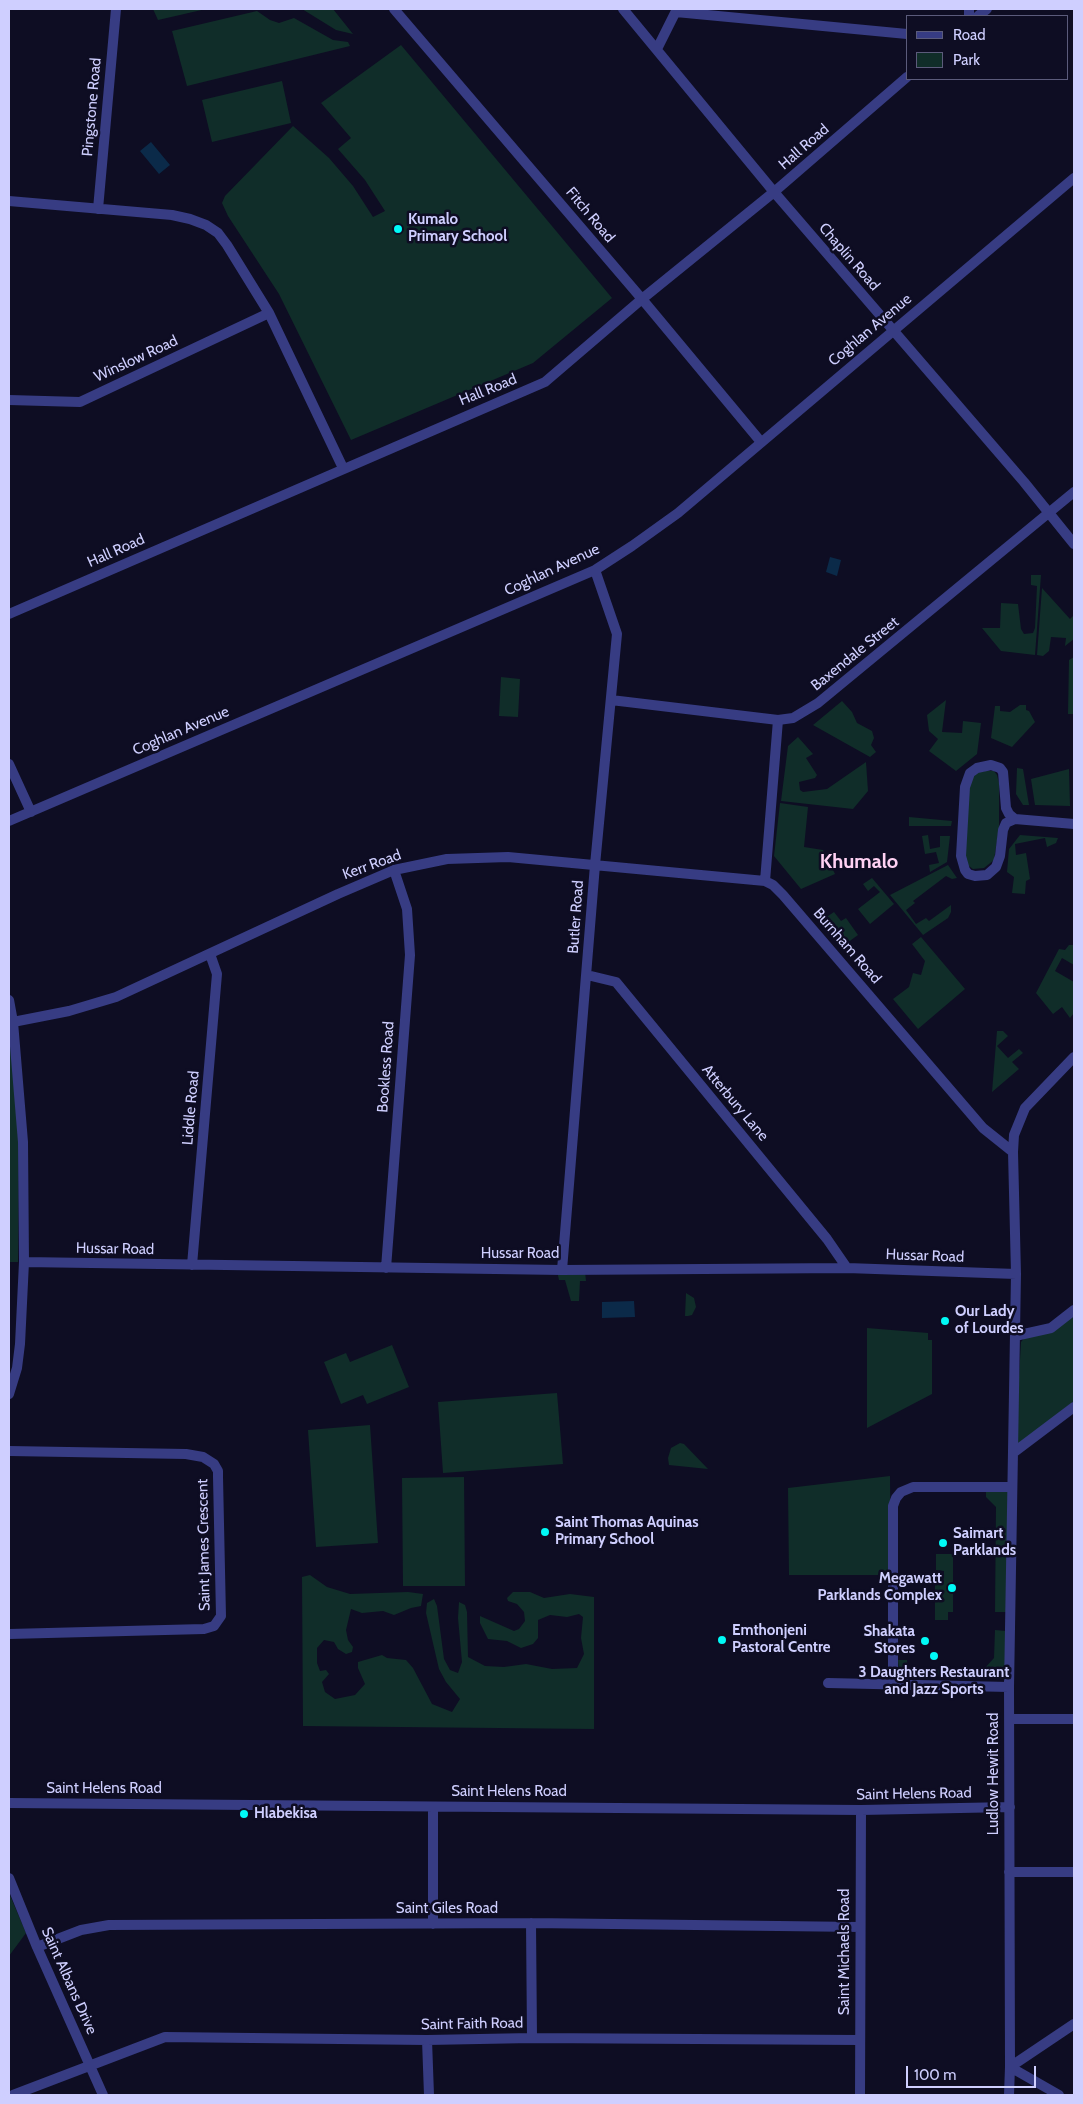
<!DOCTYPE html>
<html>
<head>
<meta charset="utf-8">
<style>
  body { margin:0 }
  #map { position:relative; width:1083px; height:2104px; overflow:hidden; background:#0e0d23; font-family:Cabin,sans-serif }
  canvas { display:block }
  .frame { position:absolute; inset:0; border:10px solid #cfcfff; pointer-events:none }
  .legend { position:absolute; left:906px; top:15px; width:162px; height:65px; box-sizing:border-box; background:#0e0d23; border:1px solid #5b5b7b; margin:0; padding:6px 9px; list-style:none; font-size:15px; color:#cfcfff }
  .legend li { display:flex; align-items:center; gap:10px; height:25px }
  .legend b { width:25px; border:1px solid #5b5b7b }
  .scale { position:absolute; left:906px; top:2066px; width:130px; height:22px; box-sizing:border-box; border:2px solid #cfcfff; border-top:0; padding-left:6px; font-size:15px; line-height:18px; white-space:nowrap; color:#cfcfff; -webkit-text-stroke:4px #0e0d23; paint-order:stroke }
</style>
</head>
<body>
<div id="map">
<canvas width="1083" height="2104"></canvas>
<div class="frame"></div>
<ul class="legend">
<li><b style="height:6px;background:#373c83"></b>Road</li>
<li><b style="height:14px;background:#102d29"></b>Park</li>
</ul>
<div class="scale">100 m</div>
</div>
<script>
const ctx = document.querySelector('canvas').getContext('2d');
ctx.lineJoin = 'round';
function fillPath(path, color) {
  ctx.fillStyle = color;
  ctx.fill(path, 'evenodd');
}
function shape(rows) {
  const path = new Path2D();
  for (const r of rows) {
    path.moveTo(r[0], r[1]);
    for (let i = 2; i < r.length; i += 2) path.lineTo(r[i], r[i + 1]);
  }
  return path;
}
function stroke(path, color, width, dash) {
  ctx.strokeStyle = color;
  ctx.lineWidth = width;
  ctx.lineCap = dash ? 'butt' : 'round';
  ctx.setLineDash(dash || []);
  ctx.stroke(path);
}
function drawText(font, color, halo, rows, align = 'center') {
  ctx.font = font + ' Cabin,sans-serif';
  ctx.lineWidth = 5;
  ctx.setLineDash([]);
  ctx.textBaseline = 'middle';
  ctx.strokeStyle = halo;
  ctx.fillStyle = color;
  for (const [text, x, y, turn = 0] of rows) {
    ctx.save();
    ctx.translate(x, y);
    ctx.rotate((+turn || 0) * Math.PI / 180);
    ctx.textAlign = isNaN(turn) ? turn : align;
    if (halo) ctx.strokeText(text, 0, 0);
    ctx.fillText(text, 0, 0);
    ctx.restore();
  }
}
const green = shape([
  [153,9,206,9,158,20],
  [302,9,333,9,353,34,336,30],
  [257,11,270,20,279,23,294,18,333,40,348,42,350,46,187,86,172,31],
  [401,45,612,298,533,363,351,440,279,294,228,216,222,203,225,196,293,126,329,158,353,186,373,217,385,211,365,180,338,149,351,138,321,103],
  [282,81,291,123,212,142,202,100],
  [1031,575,1041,575,1035,655,1001,651,982,628,1000,628,1001,603,1018,604,1021,629,1024,634,1033,633,1035,628,1037,586,1031,585],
  [1042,588,1070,619,1074,615,1074,639,1065,646,1066,638,1051,637,1049,651,1043,656,1037,655],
  [1074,657,1074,714,1068,714,1069,660],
  [501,677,520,679,518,717,499,716],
  [946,700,942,732,962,733,963,721,981,723,977,754,956,771,929,751,938,739,929,731,927,715],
  [842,701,852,712,857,723,872,731,874,738,871,745,876,752,870,757,813,725],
  [1020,705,1026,705,1026,710,1029,711,1035,722,1012,747,991,738,995,706,1000,706,1000,711,1010,712],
  [798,737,813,754,806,758,817,775,815,778,799,782,800,790,803,792,827,789,866,762,868,791,853,809,781,801,788,746],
  [1017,768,1023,769,1029,805,1023,805,1016,794],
  [1069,769,1070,806,1035,805,1031,779],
  [985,771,994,771,997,775,999,783,999,828,994,860,984,868,973,869,966,864,965,830,969,782,977,772],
  [780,803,808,807,804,847,823,850,835,874,801,889,774,856],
  [909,817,952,821,951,826,909,826],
  [928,835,930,849,940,847,940,836,950,836,947,862,930,872,929,865,939,863,936,852,925,854,922,836],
  [1020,835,1058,838,1056,843,1047,847,1045,838,1015,844,1016,855,1026,853,1030,879,1026,881,1025,894,1012,893,1014,877,1007,872,1009,849],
  [948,865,957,878,952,879,946,876,913,901,915,903,906,910,916,924,926,918,929,921,951,905,951,912,948,918,923,935,890,895],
  [872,878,894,904,870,924,858,909,880,892,874,886,868,891,863,884],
  [834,912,841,921,846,918,858,935,847,943,825,918],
  [921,937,965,989,918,1029,893,999,909,987,913,973,921,975,925,961,912,944],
  [1069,945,1074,945,1074,965,1062,958,1055,971,1074,982,1074,1013,1070,1018,1062,1007,1053,1014,1036,993,1059,949,1065,950],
  [9,1029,19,1132,18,1262,9,1262],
  [997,1031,1003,1031,1008,1036,997,1046,1008,1058,1019,1049,1023,1053,1012,1062,1019,1069,992,1092],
  [557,1271,585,1271,586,1281,580,1281,579,1301,571,1301,565,1280,559,1280],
  [686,1293,694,1298,696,1307,692,1315,688,1316,685,1316],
  [1074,1313,1074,1401,1015,1448,1021,1342,1026,1336],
  [867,1328,928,1333,928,1340,932,1340,932,1394,867,1428],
  [392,1345,409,1387,367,1404,363,1395,341,1404,324,1362,346,1353,350,1362],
  [557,1393,563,1464,443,1473,438,1402],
  [370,1425,378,1543,316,1547,308,1430],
  [680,1443,684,1444,708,1469,669,1465,668,1458,671,1448],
  [890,1476,891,1575,789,1575,788,1488],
  [464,1477,465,1586,403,1586,402,1478],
  [992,1491,1008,1491,1007,1612,995,1612,996,1507,986,1497,986,1492],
  [936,1554,953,1554,953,1612,948,1612,948,1620,935,1620,935,1585,943,1585,944,1571,936,1570],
  [310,1575,327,1587,350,1594,408,1592,423,1594,421,1606,411,1608,394,1615,383,1611,362,1613,351,1609,346,1630,348,1640,353,1647,352,1652,346,1654,338,1649,334,1642,324,1640,317,1648,317,1663,320,1671,326,1670,329,1674,322,1682,325,1692,335,1699,355,1695,365,1684,358,1668,358,1662,382,1655,387,1658,406,1660,413,1668,432,1704,452,1712,460,1699,446,1682,439,1669,426,1613,427,1603,434,1599,437,1606,444,1659,450,1670,458,1673,462,1662,458,1618,459,1602,465,1605,467,1612,468,1657,485,1666,504,1667,526,1664,552,1669,577,1668,584,1654,581,1638,583,1617,579,1614,567,1617,550,1615,538,1620,538,1638,533,1644,521,1648,507,1641,488,1639,480,1623,480,1616,514,1631,519,1629,525,1621,524,1612,517,1604,508,1601,507,1598,513,1592,530,1592,544,1598,570,1594,594,1597,594,1729,303,1726,302,1577],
  [995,1630,1006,1631,1005,1672,1003,1676,908,1675,902,1673,899,1670,898,1660,907,1660,908,1669,983,1670,994,1658],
  [9,1893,26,1933,9,1956]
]);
const water = shape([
  [151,142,170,165,159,174,140,151],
  [830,557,841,560,837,576,826,572],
  [634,1301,635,1317,602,1318,602,1302]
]);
const minor = shape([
  [394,9,642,299,761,442],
  [623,9,774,192,1024,482,1074,544],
  [676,12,907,34],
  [969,16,969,9],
  [978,16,987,9],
  [657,49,677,9],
  [9,201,172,215,190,219,206,225,218,233,227,245,269,313,343,468],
  [98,209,116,9],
  [9,400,80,402,269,313],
  [9,614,545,382,642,299,774,192,907,77],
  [611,700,778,720,793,718,818,703,1074,492],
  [778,720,765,881,773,885,783,895,983,1128,1013,1152],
  [9,764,31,812],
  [991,765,1000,768,1003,772,1006,808,1009,814,1015,819,1006,823,1003,830,1000,856,996,867,987,875,975,876,968,874,965,870,961,856,965,787,970,773,977,768,991,765],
  [1015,819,1074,824],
  [9,821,595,570,632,546,678,513,1074,178],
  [587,975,616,982,827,1239,847,1268],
  [9,1000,13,1022,23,1142,24,1262,20,1344,17,1368,9,1394],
  [13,1022,69,1011,116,997,338,894,394,870,447,859,508,857,765,881],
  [24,1262,562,1270,847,1268,1016,1274],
  [192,1265,217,974,210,954],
  [386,1268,410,955,407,909,394,870],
  [562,1270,595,865,617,634,595,570],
  [1015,1336,1051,1328,1074,1310],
  [9,1451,186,1454,203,1457,214,1464,218,1471,218,1477,221,1616,214,1626,204,1629,9,1634],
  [1013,1453,1074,1407],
  [828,1683,1009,1687],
  [907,1685,898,1679,893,1670,893,1506,896,1498,901,1492,913,1487,1012,1487],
  [1010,1719,1074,1719],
  [9,1803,861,1810,1010,1807],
  [433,1807,433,1924],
  [1009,1872,1074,1872],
  [9,1878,37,1947,103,2095],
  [531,1923,532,2038],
  [37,1947,81,1930,109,1925,531,1923,860,1927],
  [427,2040,429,2095],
  [13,2095,165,2037,427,2040,532,2038,860,2040],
  [860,2095,861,1810],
  [1009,2095,1010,2067,1074,2024],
  [1059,2095,1010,2067,1009,1687,1016,1274,1013,1152,1014,1135,1025,1108,1074,1057]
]);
const markers = [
  [398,229,5,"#00faf7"],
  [945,1321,5,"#00faf7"],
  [545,1532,5,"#00faf7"],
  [943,1543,5,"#00faf7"],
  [952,1588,5,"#00faf7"],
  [722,1640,5,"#00faf7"],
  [925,1641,5,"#00faf7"],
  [934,1656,5,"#00faf7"],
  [244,1814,5,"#00faf7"]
];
const streetNames = [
  ["Pingstone Road",92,107,-85],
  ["Hall Road",804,147,-41],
  ["Fitch Road",590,215,50],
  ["Chaplin Road",849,257,49],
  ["Coghlan Avenue",870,330,-40],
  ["Winslow Road",136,359,-25],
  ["Hall Road",488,390,-22],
  ["Hall Road",116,551,-24],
  ["Coghlan Avenue",552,570,-25],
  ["Baxendale Street",855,654,-39],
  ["Coghlan Avenue",181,731,-23],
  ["Kerr Road",372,865,-20],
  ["Butler Road",576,917,-86],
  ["Burnham Road",847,946,49],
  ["Bookless Road",386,1067,-86],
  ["Atterbury Lane",735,1103,50],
  ["Liddle Road",191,1108,-85],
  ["Hussar Road",115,1249,1],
  ["Hussar Road",520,1254],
  ["Hussar Road",925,1256,2],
  ["Saint James Crescent",204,1545,-91],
  ["Ludlow Hewit Road",994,1774,-90],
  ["Saint Helens Road",104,1789],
  ["Saint Helens Road",509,1792],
  ["Saint Helens Road",914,1794,-1],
  ["Saint Giles Road",447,1909],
  ["Saint Michaels Road",845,1952,-90],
  ["Saint Albans Drive",69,1981,66],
  ["Saint Faith Road",472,2024,-1]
];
const poiNames = [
  ["Kumalo",408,220],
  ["Primary School",408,237],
  ["Our Lady",955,1312],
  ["of Lourdes",955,1329],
  ["Saint Thomas Aquinas",555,1523],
  ["Primary School",555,1540],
  ["Saimart",953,1534],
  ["Parklands",953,1551],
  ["Megawatt",942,1579,"right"],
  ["Parklands Complex",942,1596,"right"],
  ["Emthonjeni",732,1631],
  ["Pastoral Centre",732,1648],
  ["Shakata",915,1632,"right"],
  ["Stores",915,1649,"right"],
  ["3 Daughters Restaurant",934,1673,"center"],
  ["and Jazz Sports",934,1690,"center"],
  ["Hlabekisa",254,1814]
];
const districtNames = [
  ["Khumalo",859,862]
];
fillPath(green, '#102d29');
fillPath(water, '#0b2a49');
stroke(minor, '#373c83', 10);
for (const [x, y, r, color] of markers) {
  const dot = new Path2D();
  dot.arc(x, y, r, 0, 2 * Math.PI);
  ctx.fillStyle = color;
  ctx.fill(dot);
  stroke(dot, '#0e0d23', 2);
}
drawText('15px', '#cfcfff', '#0e0d23', streetNames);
drawText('bold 15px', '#cfcfff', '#0e0d23', poiNames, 'left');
drawText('bold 20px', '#ffd1f3', '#0e0d23', districtNames);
</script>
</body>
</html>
